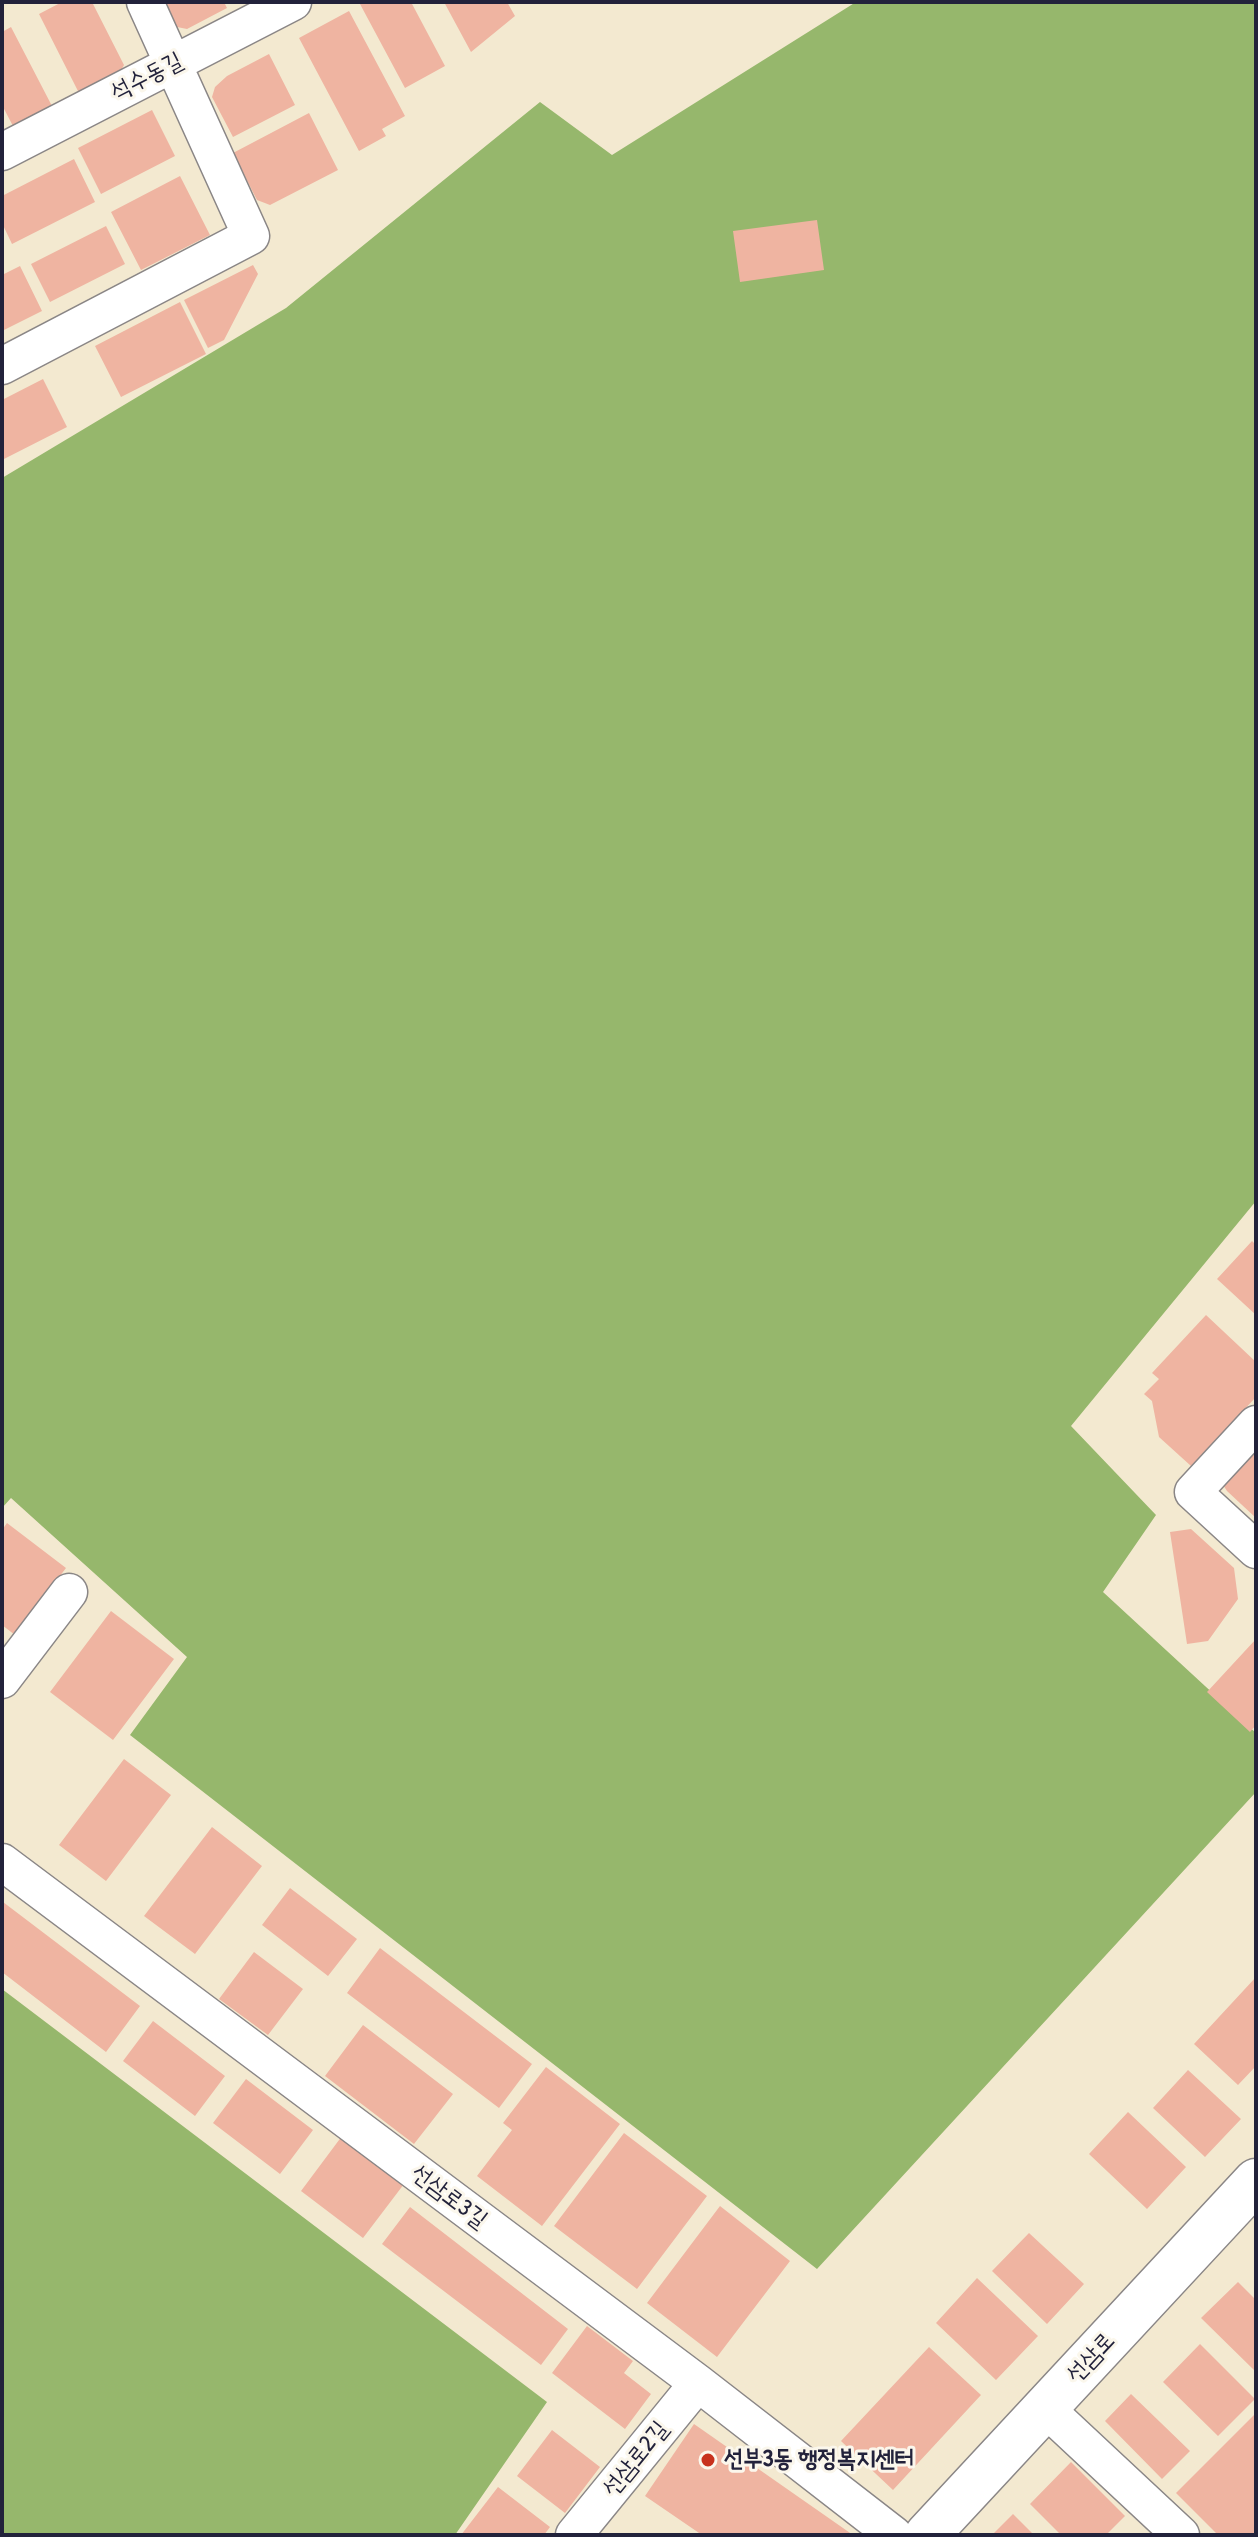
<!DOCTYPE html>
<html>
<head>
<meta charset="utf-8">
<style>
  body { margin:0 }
  #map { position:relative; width:1258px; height:2537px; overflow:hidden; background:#f3e9d0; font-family:"Patrick Hand",sans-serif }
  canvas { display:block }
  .frame { position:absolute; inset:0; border:4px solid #22223b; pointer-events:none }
</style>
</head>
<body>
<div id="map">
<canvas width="1258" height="2537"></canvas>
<div class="frame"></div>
</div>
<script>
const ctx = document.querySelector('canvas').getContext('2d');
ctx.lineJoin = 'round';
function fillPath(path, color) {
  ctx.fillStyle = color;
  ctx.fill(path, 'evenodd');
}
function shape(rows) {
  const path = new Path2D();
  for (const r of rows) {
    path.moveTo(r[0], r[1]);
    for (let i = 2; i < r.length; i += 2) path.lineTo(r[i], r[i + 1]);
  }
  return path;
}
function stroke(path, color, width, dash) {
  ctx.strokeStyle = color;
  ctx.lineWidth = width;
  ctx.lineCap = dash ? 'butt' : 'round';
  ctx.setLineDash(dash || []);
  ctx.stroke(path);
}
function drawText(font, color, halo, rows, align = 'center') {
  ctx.font = font + ' "Patrick Hand","Poor Story",sans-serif';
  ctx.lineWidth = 6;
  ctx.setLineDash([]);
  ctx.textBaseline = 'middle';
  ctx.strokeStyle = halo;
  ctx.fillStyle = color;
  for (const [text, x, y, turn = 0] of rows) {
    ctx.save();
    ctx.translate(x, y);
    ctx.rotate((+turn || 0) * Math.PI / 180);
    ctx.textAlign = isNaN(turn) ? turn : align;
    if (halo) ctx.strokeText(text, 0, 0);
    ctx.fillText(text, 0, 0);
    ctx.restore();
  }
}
const forest = shape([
  [856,2,1256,2,1256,1201,1071,1426,1156,1515,1103,1592,1256,1733,1256,1792,817,2269,130,1735,187,1657,11,1498,2,1508,2,478,286,308,540,102,612,155],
  [2,1989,547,2402,455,2535,2,2535]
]);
const building = shape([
  [62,2,92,2,124,65,118,76,80,95,39,14],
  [160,2,224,2,227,8,187,29,177,27,168,18],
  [363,2,411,2,445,66,405,88,360,4],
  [444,2,507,2,515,16,471,52],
  [349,11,405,116,382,129,386,136,359,151,299,38],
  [11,27,53,108,14,128,2,105,2,32],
  [269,54,295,105,233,137,212,97,215,87,227,76],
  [152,110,175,156,101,194,78,148],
  [309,113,338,170,270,205,257,200,233,153],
  [74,159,95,202,12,244,2,223,2,196],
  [180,176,210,235,141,270,111,212],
  [817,220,824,270,740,282,733,231],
  [106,226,125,264,50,302,31,264],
  [253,265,258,274,224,340,208,348,184,300],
  [20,266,42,311,2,331,2,275],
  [180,302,206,354,121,397,95,346],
  [43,379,67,427,2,460,2,400],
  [1252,1241,1256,1245,1256,1315,1217,1279],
  [1206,1315,1256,1362,1256,1397,1191,1466,1159,1437,1152,1401,1144,1394,1159,1379,1152,1373],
  [1256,1437,1256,1518,1227,1491,1218,1477],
  [7,1523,66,1568,15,1635,2,1625,2,1530],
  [1191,1529,1234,1568,1238,1599,1208,1641,1187,1644,1170,1532],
  [111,1611,174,1659,113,1740,50,1692],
  [1256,1639,1256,1725,1250,1732,1207,1692],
  [124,1759,171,1795,106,1881,59,1845],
  [212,1827,262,1866,195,1954,144,1916],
  [290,1888,357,1939,328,1976,262,1925],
  [3,1902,140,2006,106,2052,2,1972],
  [380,1948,532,2064,499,2108,347,1993],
  [254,1952,303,1989,268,2035,219,1999],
  [1256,1977,1256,2066,1238,2085,1194,2044],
  [153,2021,225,2076,195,2116,123,2061],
  [363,2025,453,2094,414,2144,325,2076],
  [546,2067,620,2124,542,2226,477,2176,512,2130,503,2123],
  [1188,2070,1241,2119,1205,2157,1153,2108],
  [246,2079,313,2130,280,2174,213,2123],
  [1128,2112,1186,2167,1147,2209,1089,2154],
  [624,2133,707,2196,637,2289,554,2226],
  [342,2136,404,2184,363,2238,301,2191],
  [720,2206,790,2261,717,2357,647,2303],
  [410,2207,568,2329,541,2365,382,2244],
  [1029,2233,1084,2284,1047,2324,992,2271],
  [977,2278,1038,2336,996,2380,936,2323],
  [1238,2282,1256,2300,1256,2372,1201,2318],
  [587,2326,633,2361,624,2373,651,2394,625,2429,552,2373],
  [1200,2344,1255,2399,1218,2436,1163,2382],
  [929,2347,981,2395,893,2490,841,2441],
  [1131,2394,1190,2451,1162,2479,1105,2421],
  [1256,2413,1256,2532,1253,2535,1218,2535,1176,2493],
  [694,2424,853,2535,702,2535,645,2496],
  [552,2430,600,2467,565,2513,517,2476],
  [1071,2462,1125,2516,1106,2535,1061,2535,1030,2504],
  [498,2487,550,2527,544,2535,461,2535],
  [1013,2514,1034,2535,992,2535]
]);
const minor = shape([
  [2,152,293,2],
  [2,366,251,236,145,2],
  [1256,1424,1193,1492,1256,1550],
  [2,1680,69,1592],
  [2,1862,698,2383,894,2535],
  [1045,2408,1181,2535],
  [574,2535,698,2383]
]);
const tertiary = shape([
  [927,2535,1256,2181]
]);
const markers = [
  [708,2460,8,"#c8321e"]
];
const streetNames = [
  ["석수동길",147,77,-27],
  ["선삼로3길",449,2197,37],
  ["선삼로",1091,2358,-47],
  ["선삼로2길",636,2459,-51]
];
const poiNames = [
  ["선부3동 행정복지센터",724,2460]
];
fillPath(forest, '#96b76c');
fillPath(building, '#efb4a1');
stroke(minor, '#8a8686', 39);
stroke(tertiary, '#8a8686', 47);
stroke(minor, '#fff', 36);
stroke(tertiary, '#fff', 44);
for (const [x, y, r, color] of markers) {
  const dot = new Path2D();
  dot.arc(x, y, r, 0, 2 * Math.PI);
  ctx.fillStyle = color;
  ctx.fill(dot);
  stroke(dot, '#fbf7ec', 3);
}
drawText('24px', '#22223b', '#fbf7ec', streetNames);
drawText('bold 24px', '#22223b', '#fbf7ec', poiNames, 'left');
</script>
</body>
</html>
